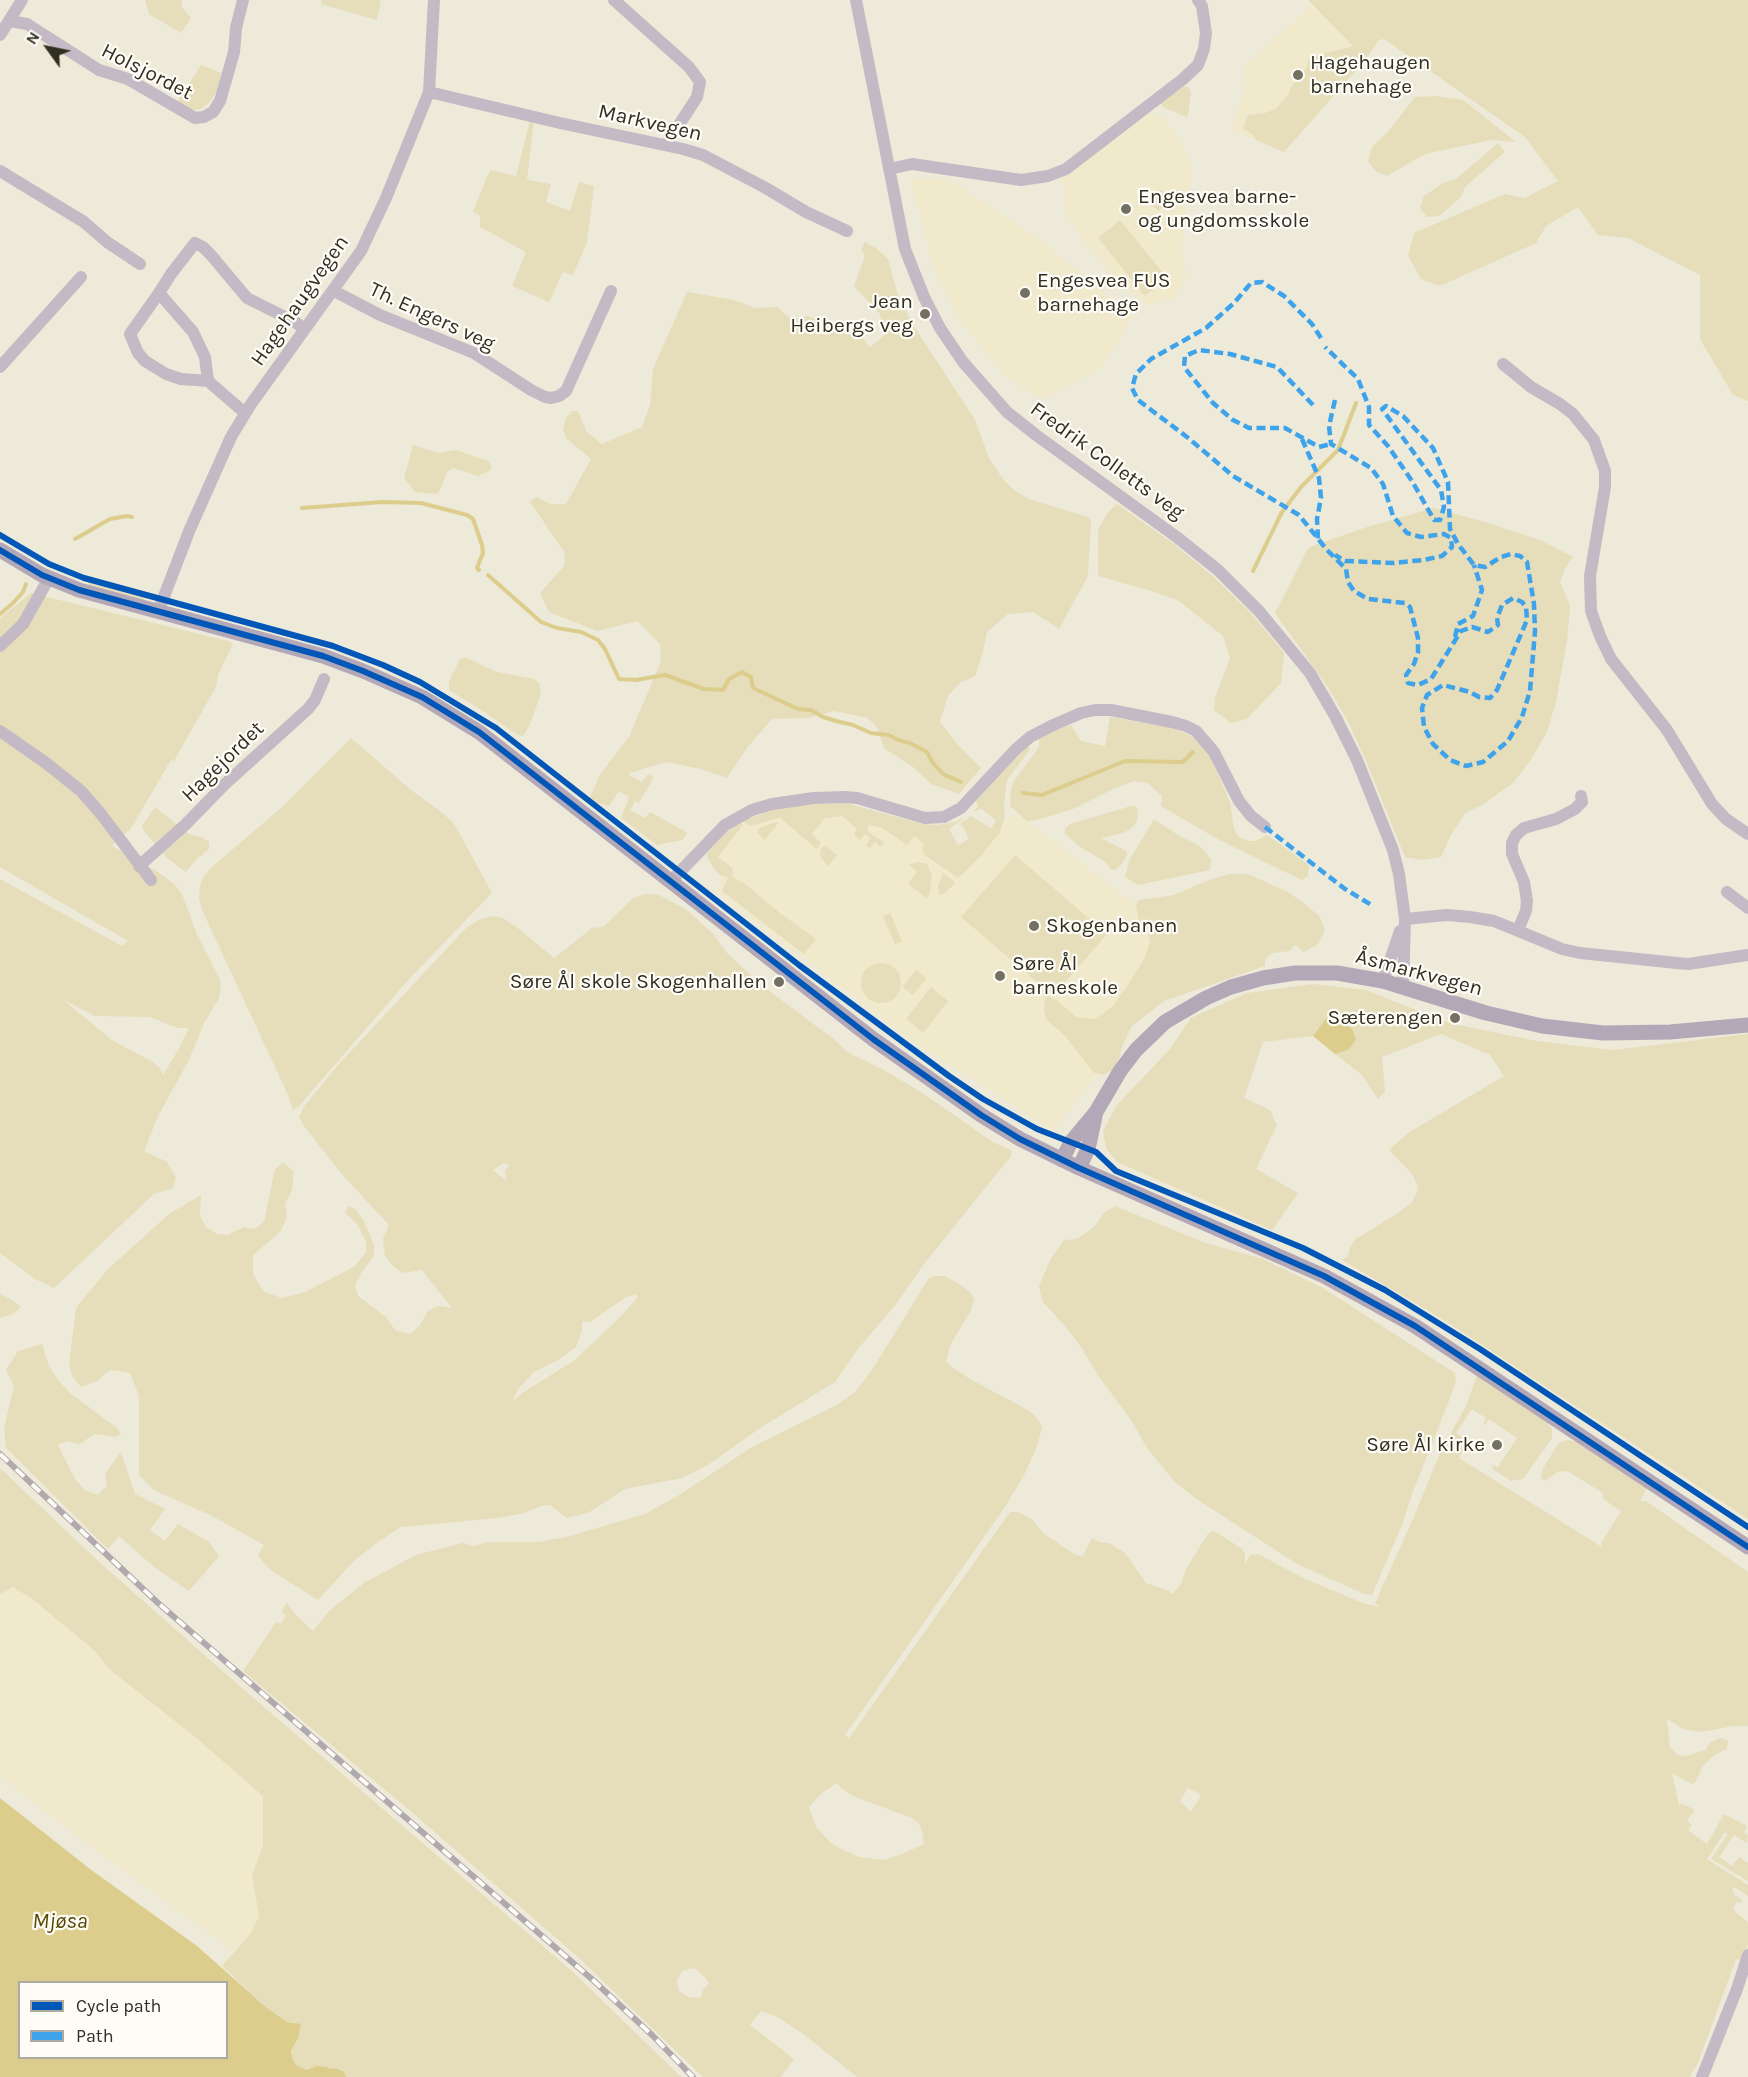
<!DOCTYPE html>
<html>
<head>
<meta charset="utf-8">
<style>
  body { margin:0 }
  #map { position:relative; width:1748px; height:2077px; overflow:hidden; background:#eeead9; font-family:Karla,sans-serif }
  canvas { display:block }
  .legend { position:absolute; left:18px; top:1981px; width:210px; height:78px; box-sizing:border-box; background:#fefcf6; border:2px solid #acaaa1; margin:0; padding:8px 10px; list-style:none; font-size:18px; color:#312e22 }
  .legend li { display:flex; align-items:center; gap:12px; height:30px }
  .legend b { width:30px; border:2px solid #acaaa1 }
  .north { position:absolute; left:18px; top:18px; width:60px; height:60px; -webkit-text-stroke:4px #fefcf6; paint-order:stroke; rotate:303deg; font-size:16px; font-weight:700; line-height:24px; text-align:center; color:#312e22 }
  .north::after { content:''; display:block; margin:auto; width:21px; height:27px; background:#312e22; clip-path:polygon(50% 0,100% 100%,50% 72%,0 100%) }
</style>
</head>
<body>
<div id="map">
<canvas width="1748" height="2077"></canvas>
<ul class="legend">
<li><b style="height:8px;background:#0057b8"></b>Cycle path</li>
<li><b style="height:8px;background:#3ea3ea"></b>Path</li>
</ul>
<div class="north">N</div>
</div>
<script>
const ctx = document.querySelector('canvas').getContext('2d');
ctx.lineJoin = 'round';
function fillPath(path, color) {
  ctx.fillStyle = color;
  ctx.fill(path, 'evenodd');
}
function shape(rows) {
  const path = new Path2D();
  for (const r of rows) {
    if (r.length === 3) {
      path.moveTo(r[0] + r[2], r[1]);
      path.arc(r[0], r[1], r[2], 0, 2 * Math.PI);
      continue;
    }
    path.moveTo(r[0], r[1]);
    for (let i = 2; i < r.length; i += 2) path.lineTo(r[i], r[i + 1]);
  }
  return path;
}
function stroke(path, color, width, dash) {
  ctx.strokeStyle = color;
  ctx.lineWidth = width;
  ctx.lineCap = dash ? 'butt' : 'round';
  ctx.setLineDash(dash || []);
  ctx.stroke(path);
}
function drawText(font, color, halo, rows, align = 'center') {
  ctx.font = font + ' Karla,sans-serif';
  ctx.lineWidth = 4.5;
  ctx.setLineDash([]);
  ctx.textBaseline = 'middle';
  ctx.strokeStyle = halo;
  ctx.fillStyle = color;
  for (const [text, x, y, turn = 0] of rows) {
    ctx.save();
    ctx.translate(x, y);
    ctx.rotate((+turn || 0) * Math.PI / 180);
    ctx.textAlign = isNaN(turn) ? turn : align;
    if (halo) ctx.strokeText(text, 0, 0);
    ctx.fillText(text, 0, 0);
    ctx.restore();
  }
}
const built = shape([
  [1312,5,1366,59,1284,152,1230,129,1247,84,1244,66],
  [1148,113,1155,114,1165,119,1180,142,1193,170,1183,231,1182,253,1187,276,1174,298,1148,305,1123,288,1085,243,1064,211,1063,187,1060,178],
  [910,179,947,179,1042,241,1133,318,1100,369,1042,399,1006,377,960,321,934,269],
  [1018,814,1136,905,1154,923,1174,962,1102,1067,1054,1131,915,1043,717,892,723,874,717,857,743,825,750,826,781,818,842,816,914,831,966,861,1001,823],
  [13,1587,32,1599,94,1650,109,1669,195,1737,263,1796,263,1845,252,1875,260,1916,251,1933,231,1954,223,1943,94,1849,0,1776,0,1594]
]);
const green = shape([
  [145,0,183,0,181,6,191,18,181,33,149,14],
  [322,0,378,0,381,1,377,20,321,4],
  [1308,0,1748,0,1748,401,1733,395,1700,339,1700,275,1628,238,1598,235,1578,207,1546,226,1536,243,1440,286,1421,279,1408,256,1414,233,1505,194,1524,198,1558,181,1525,137,1384,39,1379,40,1366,59,1284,152,1256,140,1252,134,1243,128,1248,115,1265,113,1276,109,1290,92,1289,90,1307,67,1308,61,1319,55,1353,46],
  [201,65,221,73,218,89,212,100,201,109,194,110,176,104],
  [1182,86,1188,87,1191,92,1188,116,1186,117,1163,107,1160,102],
  [1436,96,1463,100,1516,142,1491,140,1425,154,1387,176,1375,171,1368,161,1372,147,1387,133,1415,97],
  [530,120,534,121,527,180,551,184,546,202,570,211,579,182,594,186,587,242,573,275,563,272,549,302,512,286,526,252,480,227,480,216,473,211,490,170,516,176],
  [1498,143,1505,152,1465,187,1461,197,1439,216,1427,217,1420,208,1424,196,1443,183,1456,179],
  [1161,190,1167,195,1167,200,1159,211,1146,201,1155,191],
  [1120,220,1167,278,1145,296,1098,238],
  [865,242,876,248,888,259,897,292,912,323,975,420,989,458,1003,479,1014,490,1029,499,1088,517,1091,521,1088,576,1059,629,1033,612,1008,614,987,632,982,656,975,676,961,682,948,696,940,722,958,745,981,768,959,794,931,784,913,767,884,748,877,727,868,718,834,711,807,718,772,719,747,748,727,778,701,769,666,762,630,773,629,775,642,782,648,774,654,777,639,803,635,801,630,810,645,818,650,812,686,832,687,834,682,840,657,845,621,818,629,797,619,791,609,806,588,801,601,773,629,737,661,661,660,644,637,621,597,631,549,612,540,593,564,566,565,553,530,502,536,497,551,504,566,504,591,459,567,439,563,430,566,418,572,411,578,411,587,432,602,444,642,427,650,405,653,369,687,292,734,300,755,308,777,307,791,319,808,316,836,329,856,331,870,347,885,335,880,314,854,286,865,256,861,249],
  [413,445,439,453,456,450,488,461,492,467,489,471,478,476,453,468,448,471,438,494,415,492,404,478],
  [1117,504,1174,544,1217,580,1251,613,1284,653,1281,683,1247,719,1231,723,1214,710,1215,698,1230,658,1223,636,1179,601,1152,591,1098,576,1098,530,1108,512],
  [1434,508,1485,522,1540,540,1573,557,1566,567,1560,582,1570,605,1567,641,1556,702,1547,732,1530,761,1513,783,1482,805,1465,813,1451,835,1441,857,1422,860,1405,857,1364,756,1346,718,1326,684,1275,613,1309,547,1367,527],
  [90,582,147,597,147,598,142,601,87,585],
  [31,593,228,641,233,644,218,675,216,687,174,761,171,760,130,830,117,839,112,846,158,872,174,884,182,894,196,932,221,982,219,998,204,1023,189,1060,158,1116,144,1151,167,1162,176,1178,173,1188,154,1194,54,1288,35,1279,0,1253,0,879,122,946,128,941,0,867,0,618],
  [62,999,95,1016,150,1017,178,1028,189,1028,178,1050,163,1075,160,1068,151,1061,112,1040],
  [465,657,497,672,534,679,539,683,541,693,531,722,524,735,521,736,513,732,483,711,449,690,449,681,460,659],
  [1110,717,1173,728,1193,737,1209,755,1217,772,1230,802,1234,829,1239,837,1249,841,1255,841,1267,835,1309,865,1308,876,1302,880,1221,841,1161,806,1162,796,1148,783,1134,781,1111,790,1073,809,1036,820,1027,821,1010,806,1011,788,1014,781,1039,747,1039,739,1052,731,1071,725,1081,741,1105,746],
  [351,738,411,790,444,814,455,825,492,893,410,978,299,1106,293,1110,288,1095,203,912,199,899,200,886,204,876,212,867,281,808],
  [1027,746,1030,748,1029,751,1007,780,1004,804,1005,816,1000,832,981,856,958,878,926,856,922,850,924,844,914,836,907,845,882,828,869,825,867,831,884,842,880,847,875,842,870,848,866,845,871,838,865,834,860,840,854,835,857,829,842,816,825,818,812,834,821,843,817,849,780,818,750,826,742,821,773,810,799,805,845,803,923,824,936,825,955,822,963,818,963,819,949,829,958,845,969,839,962,825,958,825,971,816,991,828,996,821,982,809,979,809,976,812,974,810,978,806,976,801],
  [1131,806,1135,806,1137,809,1138,818,1134,826,1124,833,1101,838,1126,851,1127,855,1122,864,1115,870,1111,870,1107,863,1079,846,1065,834,1065,829,1070,824],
  [155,807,189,834,201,837,209,842,209,848,207,852,205,851,203,854,204,855,198,857,186,872,167,858,144,831,142,826],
  [1154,819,1178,835,1201,847,1211,859,1210,870,1138,885,1125,877,1129,861],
  [740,822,743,825,718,857,732,868,733,877,744,883,780,913,816,939,804,954,722,891,728,877,720,875,714,869,707,857,707,853,730,829],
  [776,822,779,822,765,840,757,833,759,828],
  [825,846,837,855,828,866,820,856,821,848],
  [1015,855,1107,934,1053,996,961,917],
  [919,862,927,864,932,876,930,893,926,898,908,884,917,872,908,864],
  [943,873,954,881,955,883,945,893,940,895,938,893,938,886],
  [1229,874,1248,874,1288,892,1305,904,1320,917,1325,930,1318,944,1304,952,1295,945,1290,951,1272,953,1265,959,1265,966,1164,1001,1132,1026,1121,1049,1120,1057,1112,1070,1104,1075,1094,1073,1065,1036,1046,1019,1044,1008,1046,995,1055,999,1076,1017,1094,1019,1104,1013,1113,1006,1126,988,1144,959,1150,943,1147,928,1139,921,1136,905,1139,900,1174,895,1209,880],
  [645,894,659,895,687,910,713,934,727,953,760,984,835,1040,847,1052,884,1070,921,1092,993,1142,1012,1151,1011,1156,924,1264,897,1303,857,1350,835,1382,760,1428,708,1465,682,1478,625,1489,588,1513,567,1518,550,1505,541,1506,525,1513,498,1518,401,1527,378,1542,354,1561,318,1600,269,1569,258,1555,264,1545,210,1515,154,1490,139,1475,139,1396,130,1373,110,1370,97,1381,81,1387,72,1376,69,1363,76,1308,107,1270,149,1232,169,1214,201,1195,200,1216,206,1227,217,1234,228,1235,244,1227,254,1229,264,1222,275,1169,283,1162,294,1172,292,1190,285,1204,287,1218,280,1232,253,1255,253,1274,264,1292,282,1298,305,1292,354,1267,366,1252,366,1241,357,1224,345,1213,348,1206,355,1209,363,1219,374,1245,374,1256,361,1273,355,1285,358,1296,386,1317,395,1330,410,1334,420,1325,428,1311,439,1306,452,1308,422,1270,402,1273,392,1265,385,1256,383,1239,389,1225,340,1172,304,1126,299,1117,305,1105,338,1065,467,927,479,920,492,916,503,918,519,929,554,958,592,928,603,927,633,898],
  [503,1163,509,1165,505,1171,506,1181,493,1170],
  [637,1294,637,1298,621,1316,575,1360,522,1393,512,1402,519,1388,534,1372,558,1360,576,1347,582,1331,582,1321,590,1322,626,1297],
  [890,913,902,941,895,944,883,916],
  [881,983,20],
  [916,970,927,978,913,995,902,987],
  [1313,984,1366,990,1449,1023,1537,1041,1613,1050,1748,1034,1748,1519,1447,1322,1342,1260,1348,1256,1350,1247,1356,1239,1398,1213,1412,1202,1417,1192,1418,1187,1412,1174,1389,1150,1408,1133,1504,1076,1490,1055,1441,1034,1382,1057,1385,1092,1378,1099,1362,1075,1335,1054,1348,1050,1326,1018,1313,1036,1263,1042,1244,1098,1270,1110,1277,1125,1256,1169,1298,1193,1272,1230,1117,1162,1106,1148,1103,1131,1117,1105,1170,1049,1191,1018,1247,993],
  [931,987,948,1001,923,1033,906,1019],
  [1115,1206,1206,1243,1263,1259,1323,1288,1455,1373,1456,1379,1454,1388,1412,1494,1402,1525,1372,1595,1364,1594,1297,1564,1198,1500,1175,1482,1147,1448,1131,1420,1100,1378,1081,1347,1065,1326,1042,1301,1039,1286,1050,1260,1064,1240,1077,1239,1094,1227,1105,1212],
  [935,1276,944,1276,956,1282,969,1291,974,1299,971,1310,951,1344,946,1361,952,1367,970,1379,1028,1410,1037,1418,1042,1427,1037,1447,1024,1475,1005,1507,845,1735,849,1738,1010,1512,1017,1512,1032,1519,1044,1534,1076,1555,1083,1556,1092,1538,1099,1542,1109,1543,1125,1553,1146,1583,1167,1590,1172,1594,1181,1584,1186,1569,1207,1535,1212,1531,1221,1535,1242,1549,1245,1554,1245,1564,1250,1555,1258,1554,1305,1579,1363,1603,1380,1607,1375,1603,1413,1519,1440,1453,1467,1404,1477,1375,1545,1421,1552,1428,1552,1438,1523,1479,1511,1481,1492,1469,1493,1466,1491,1464,1498,1467,1517,1438,1489,1419,1485,1425,1483,1424,1486,1418,1472,1409,1456,1433,1469,1441,1459,1458,1602,1547,1601,1543,1621,1511,1603,1499,1603,1493,1567,1471,1557,1472,1545,1481,1541,1478,1542,1470,1558,1444,1567,1440,1576,1442,1647,1488,1640,1501,1646,1501,1748,1572,1748,1726,1733,1726,1702,1732,1683,1729,1667,1719,1670,1747,1677,1755,1686,1756,1706,1750,1709,1743,1720,1738,1728,1740,1727,1749,1713,1756,1703,1766,1695,1783,1692,1784,1672,1773,1679,1805,1681,1803,1695,1810,1687,1821,1692,1825,1688,1830,1707,1844,1724,1814,1747,1826,1744,1832,1748,1835,1747,1843,1734,1835,1719,1857,1732,1866,1739,1857,1748,1863,1748,1881,1711,1859,1728,1834,1725,1832,1707,1859,1748,1885,1748,1896,1736,1888,1732,1888,1735,1895,1743,1901,1741,1903,1736,1902,1733,1910,1748,1922,1748,1943,1743,1960,1736,1959,1698,2063,1689,2077,857,2077,802,2033,777,2017,761,2011,750,2025,794,2059,781,2077,703,2077,579,1958,414,1814,243,1671,276,1622,281,1624,286,1616,281,1611,287,1603,295,1614,313,1631,329,1611,364,1583,416,1555,463,1543,474,1546,488,1542,539,1542,566,1537,645,1514,679,1495,752,1447,835,1406,855,1392,872,1370,929,1278],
  [837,1783,842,1789,853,1796,909,1817,918,1822,922,1831,924,1844,902,1854,884,1860,859,1857,833,1845,816,1827,809,1807,822,1793],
  [1188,1788,1201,1795,1191,1812,1180,1801],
  [694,1968,703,1975,709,1983,703,1990,701,1998,689,1997,679,1991,677,1980,682,1971],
  [0,1293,13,1301,21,1307,13,1314,0,1318],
  [42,1344,49,1366,58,1380,70,1393,117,1428,121,1434,115,1437,95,1434,79,1444,67,1441,58,1445,75,1479,85,1490,98,1495,107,1486,105,1474,121,1452,135,1494,165,1509,150,1530,165,1541,178,1524,209,1542,219,1556,189,1591,154,1567,119,1536,108,1549,6,1448,4,1428,14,1386,6,1370,18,1351],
  [0,1468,98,1561,235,1682,574,1973,681,2077,346,2077,344,2072,330,2070,307,2070,296,2065,292,2058,291,2051,298,2038,294,2022,287,2022,267,2008,222,1966,251,1933,259,1916,252,1875,263,1845,263,1796,195,1737,109,1669,94,1650,32,1599,13,1587,0,1594]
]);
const water = shape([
  [1326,1018,1334,1018,1352,1029,1356,1040,1348,1050,1335,1054,1313,1036],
  [0,1798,90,1869,197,1946,267,2008,287,2022,301,2024,298,2038,291,2051,292,2058,296,2065,307,2070,316,2066,327,2067,330,2069,335,2068,344,2072,346,2077,0,2077],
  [20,1982,226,1982,226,2058,20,2058]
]);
const stream = shape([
  [302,508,382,502,421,503,467,515,473,519,482,545,483,553,477,568,479,570],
  [75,539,110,519,127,516,132,517],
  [1253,571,1282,512,1301,487,1338,450,1356,403],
  [488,575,541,622,557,628,581,632,598,640,605,649,619,679,636,680,665,675,704,689,723,690,729,679,742,672,751,677,753,688,798,709,811,710,823,717,836,721,853,725,871,733,889,735,898,740,910,743,927,752,933,763,943,774,961,782],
  [0,614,13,603,23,592,26,584],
  [1023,793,1042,795,1125,761,1183,762,1193,752]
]);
const minor = shape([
  [614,0,689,67,700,82,697,97,666,145],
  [856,0,905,249,924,297,940,328,963,362,1007,412,1036,435,1178,538,1218,570,1259,611,1310,673,1335,716,1357,760,1393,850,1399,874,1405,919,1403,986],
  [9,21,27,24,99,70,128,79,195,118,204,117,213,112,220,101,234,52,236,28,243,0],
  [0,35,22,0],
  [429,92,560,123,683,149,703,155,764,187,806,212,847,231],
  [889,169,912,164,1021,180,1048,176,1066,169,1183,79,1198,65,1204,49,1206,33,1202,6,1198,0],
  [0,171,84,222,107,242,140,264],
  [334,291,380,315,474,353,531,390,545,397,551,398,559,396,566,391,611,291],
  [159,293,130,334,138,353,145,361,166,374,181,379,208,381],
  [1503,364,1531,387,1560,404,1573,414,1594,440,1605,471,1605,487,1590,576,1591,611,1600,636,1611,659,1667,730,1712,804,1726,819,1748,834],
  [0,367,81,277],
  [245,413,208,381,205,357,193,332,159,293,171,274,195,243,203,247,211,255,247,298,295,322,305,329],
  [158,612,190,529,231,437,251,404,361,251,386,198,429,92,434,0],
  [0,646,23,624,49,578],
  [0,731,46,763,81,791,101,814,151,880],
  [139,866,185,825,225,784,308,709,315,700,324,679],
  [671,881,725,825,752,810,772,804,814,798,845,797,857,798,925,818,944,817,961,808,1016,749,1030,737,1051,726,1081,713,1095,710,1111,710,1172,722,1186,726,1196,731,1214,752,1239,801,1251,816,1265,827],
  [1727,892,1748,908],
  [1405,919,1447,915,1470,917,1494,921,1562,949,1580,953,1677,963,1688,964,1748,955],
  [1518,930,1526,911,1527,901,1524,882,1512,854,1512,843,1516,835,1524,828,1556,819,1575,809,1582,802,1581,796],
  [1383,981,1400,931],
  [1702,2077,1737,1989,1748,1955]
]);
const major = shape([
  [0,550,42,575,79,590,323,656,363,671,422,697,479,732,873,1039,981,1115,1020,1139,1079,1168,1324,1276,1415,1326,1748,1547],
  [1062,1160,1071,1142,1096,1112,1120,1071,1136,1050,1165,1022,1206,998,1231,987,1263,978,1295,973,1337,973,1383,981,1486,1013,1542,1026,1603,1033,1670,1032,1748,1025],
  [1079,1168,1088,1149,1096,1112]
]);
const rail = shape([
  [0,1454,158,1603,594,1981,652,2035,693,2077]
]);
const quiet = shape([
  [1321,338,1312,324,1284,296,1262,282,1251,283,1234,303,1206,328,1151,359,1136,374,1132,388,1138,400,1187,437,1233,476,1299,515,1327,550,1346,569,1348,582,1354,591,1368,599,1405,603,1410,607,1418,638,1418,652,1414,664,1406,675,1408,683,1418,685,1431,679,1461,631,1472,627,1488,632,1498,625,1497,618,1502,605,1513,598,1522,602,1526,607,1527,620,1497,690,1490,698,1479,697,1470,692,1443,685,1427,695,1422,708,1424,727,1433,744,1450,760,1466,766,1483,762,1508,741,1522,717,1530,691,1535,631,1534,604,1527,562,1520,556,1511,554,1501,557,1485,567,1474,565,1458,544,1450,529,1448,482,1433,448,1403,416,1386,406,1382,409,1441,490,1444,507,1440,520,1434,520,1412,481,1388,446,1369,425,1369,407,1358,379,1325,347],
  [1335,400,1329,426,1331,444,1371,468,1383,484,1393,516,1407,533,1421,537,1444,534,1451,538,1452,547,1442,556,1423,560,1394,563,1345,561,1335,555],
  [1313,405,1277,367,1230,354,1199,350,1185,356,1184,367,1213,403,1233,420,1249,428,1285,428,1319,447,1331,444],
  [1302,439,1319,478,1321,498,1317,519,1318,539],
  [1455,637,1458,624,1473,616,1482,590,1474,565],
  [1265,827,1345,889,1373,906]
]);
const cycleway = shape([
  [0,535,49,564,84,578,333,646,383,665,420,682,496,728,799,965,949,1076,983,1099,1037,1129,1096,1152,1116,1171,1303,1248,1385,1290,1480,1349,1748,1527],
  [0,550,42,575,79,590,323,656,363,671,422,697,479,732,873,1039,981,1115,1020,1139,1079,1168,1324,1276,1415,1326,1748,1547]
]);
const markers = [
  [1298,75,6,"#737062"],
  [1126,209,6,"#737062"],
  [1025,293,6,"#737062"],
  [925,314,6,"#737062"],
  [1034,926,6,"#737062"],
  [1000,976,6,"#737062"],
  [779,982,6,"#737062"],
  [1455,1018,6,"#737062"],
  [1497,1445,6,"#737062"]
];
const poiNames = [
  ["Hagehaugen",1310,63],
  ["barnehage",1310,87],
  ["Engesvea barne-",1138,197],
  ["og ungdomsskole",1138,221],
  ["Engesvea FUS",1037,281],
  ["barnehage",1037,305],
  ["Jean",913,302,"right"],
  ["Heibergs veg",913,326,"right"],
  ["Skogenbanen",1046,926],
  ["Søre Ål",1012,964],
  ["barneskole",1012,988],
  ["Søre Ål skole Skogenhallen",767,982,"right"],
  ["Sæterengen",1443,1018,"right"],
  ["Søre Ål kirke",1485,1445,"right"]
];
const streetNames = [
  ["Holsjordet",147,72,27],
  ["Markvegen",650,123,13],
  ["Hagehaugvegen",300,301,-55],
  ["Th. Engers veg",432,317,25],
  ["Fredrik Colletts veg",1107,461,36],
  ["Hagejordet",223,762,-44],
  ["Åsmarkvegen",1419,973,15]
];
const waterNames = [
  ["Mjøsa",60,1922]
];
fillPath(built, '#f0e9cc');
fillPath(green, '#e6ddba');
fillPath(water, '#dccd8d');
stroke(stream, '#dccd8d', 4);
stroke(minor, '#c3bac5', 12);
stroke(major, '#b3a8b8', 15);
stroke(rail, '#b0a9ae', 6);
stroke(rail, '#fefcf6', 4, [11]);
stroke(quiet, '#3ea3ea', 4.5, [9, 4.5]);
stroke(cycleway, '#0057b8', 6);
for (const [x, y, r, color] of markers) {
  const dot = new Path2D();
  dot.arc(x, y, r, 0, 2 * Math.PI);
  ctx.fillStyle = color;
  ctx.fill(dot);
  stroke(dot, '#fefcf6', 2);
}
drawText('21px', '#312e22', '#fefcf6', poiNames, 'left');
drawText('21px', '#312e22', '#fefcf6', streetNames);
drawText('italic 22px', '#584a06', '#fefcf6', waterNames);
</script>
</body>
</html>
